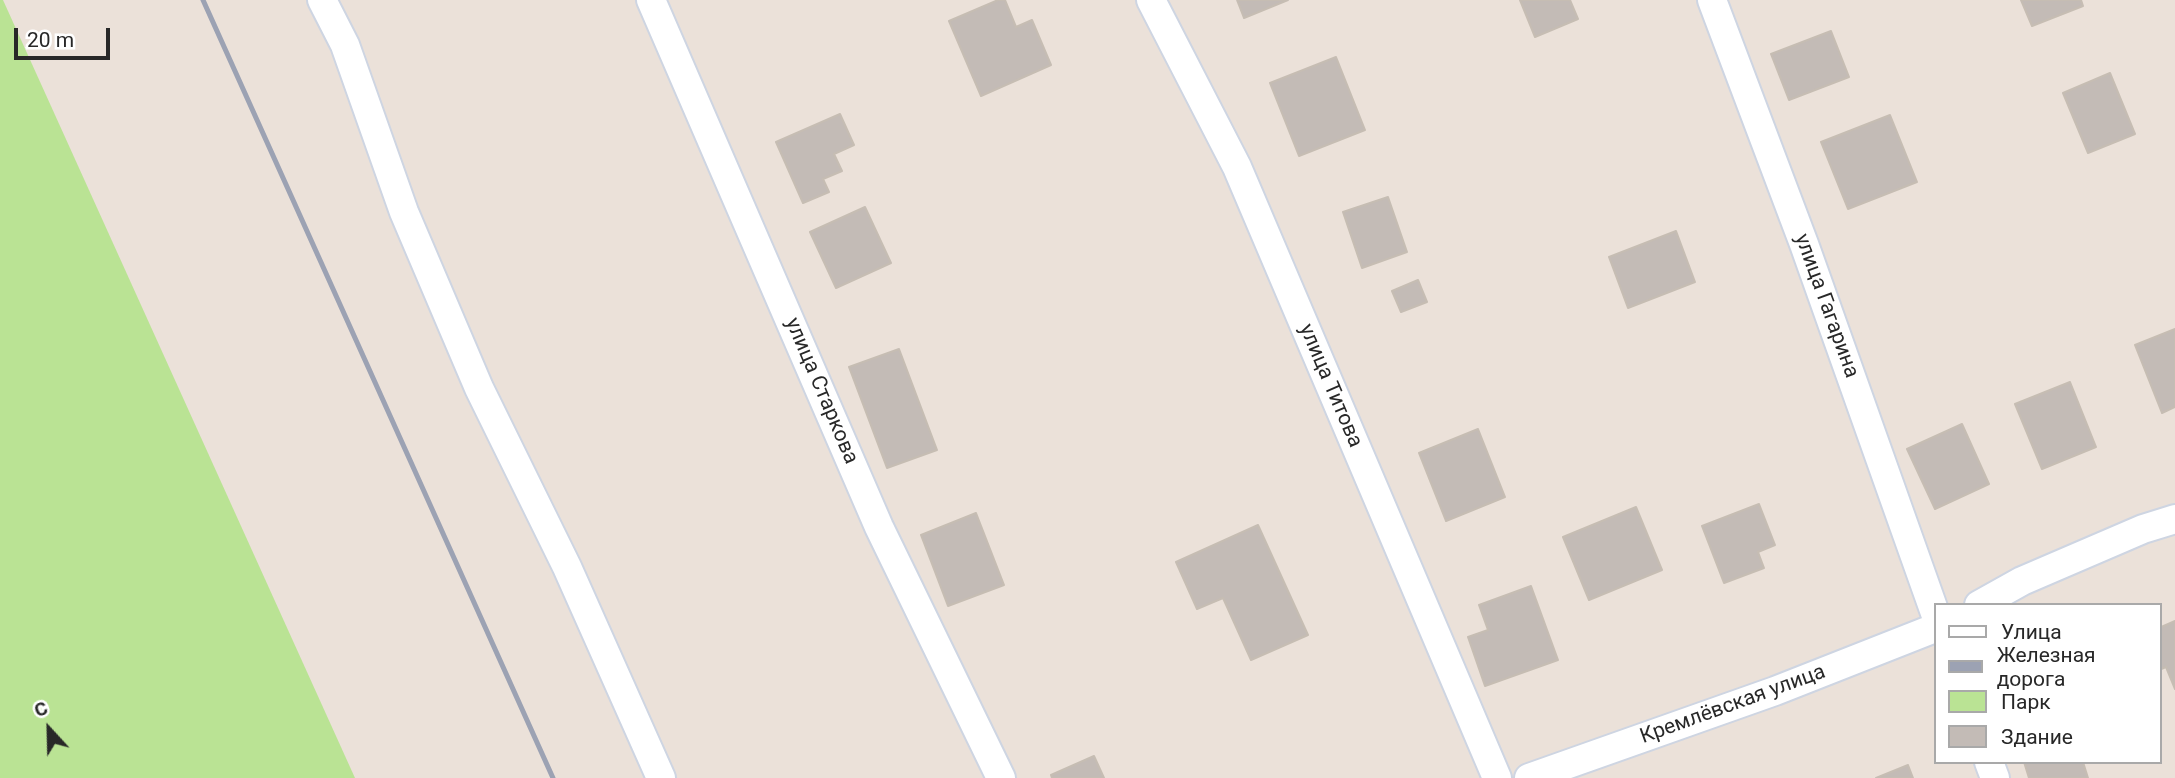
<!DOCTYPE html>
<html>
<head>
<meta charset="utf-8">
<style>
  body { margin:0 }
  #map { position:relative; width:2175px; height:778px; overflow:hidden; background:#ebe1d9; font-family:Roboto,sans-serif }
  canvas { display:block }
  .legend { position:absolute; left:1934px; top:603px; width:228px; height:161px; box-sizing:border-box; background:#fff; border:2px solid #a9a9a9; margin:0; padding:9px 12px; list-style:none; font-size:21px; color:#282828 }
  .legend li { display:flex; align-items:center; gap:14px; height:35px }
  .legend b { width:35px; border:2px solid #a9a9a9 }
  .north { position:absolute; left:14px; top:694px; width:70px; height:70px; -webkit-text-stroke:5px #fff; paint-order:stroke; rotate:338deg; font-size:19px; font-weight:700; line-height:28px; text-align:center; color:#282828 }
  .north::after { content:''; display:block; margin:auto; width:24px; height:32px; background:#282828; clip-path:polygon(50% 0,100% 100%,50% 72%,0 100%) }
  .scale { position:absolute; left:14px; top:28px; width:96px; height:32px; box-sizing:border-box; border:4px solid #282828; border-top:0; padding-left:9px; font-size:21px; line-height:24px; white-space:nowrap; color:#282828; -webkit-text-stroke:5px #fff; paint-order:stroke }
</style>
</head>
<body>
<div id="map">
<canvas width="2175" height="778"></canvas>
<ul class="legend">
<li><b style="height:9px;background:#fff"></b>Улица</li>
<li><b style="height:9px;background:#9ca2b3"></b>Железная дорога</li>
<li><b style="height:19px;background:#bae394"></b>Парк</li>
<li><b style="height:19px;background:#c3bbb6"></b>Здание</li>
</ul>
<div class="north">С</div>
<div class="scale">20 m</div>
</div>
<script>
const ctx = document.querySelector('canvas').getContext('2d');
ctx.lineJoin = 'round';
function fillPath(path, color) {
  ctx.fillStyle = color;
  ctx.fill(path, 'evenodd');
}
function shape(rows) {
  const path = new Path2D();
  for (const r of rows) {
    path.moveTo(r[0], r[1]);
    for (let i = 2; i < r.length; i += 2) path.lineTo(r[i], r[i + 1]);
  }
  return path;
}
function stroke(path, color, width, dash) {
  ctx.strokeStyle = color;
  ctx.lineWidth = width;
  ctx.lineCap = dash ? 'butt' : 'round';
  ctx.setLineDash(dash || []);
  ctx.stroke(path);
}
function drawText(font, color, halo, rows, align = 'center') {
  ctx.font = font + ' Roboto,sans-serif';
  ctx.lineWidth = 5;
  ctx.setLineDash([]);
  ctx.textBaseline = 'middle';
  ctx.strokeStyle = halo;
  ctx.fillStyle = color;
  for (const [text, x, y, turn = 0] of rows) {
    ctx.save();
    ctx.translate(x, y);
    ctx.rotate((+turn || 0) * Math.PI / 180);
    ctx.textAlign = isNaN(turn) ? turn : align;
    if (halo) ctx.strokeText(text, 0, 0);
    ctx.fillText(text, 0, 0);
    ctx.restore();
  }
}
const green = shape([
  [0,0,3,0,355,778,0,778]
]);
const building = shape([
  [998,0,1005,0,1016,27,1032,20,1051,65,981,96,949,21,998,0],
  [1237,0,1288,0,1244,18,1237,0],
  [1520,0,1570,0,1578,19,1535,37,1520,0],
  [2021,0,2081,0,2083,6,2032,26,2021,0],
  [1831,31,1849,77,1789,100,1771,54,1831,31],
  [1336,57,1365,130,1299,156,1270,83,1336,57],
  [2110,73,2135,134,2088,153,2063,93,2110,73],
  [840,114,854,145,834,154,842,171,823,179,829,192,803,203,776,142,840,114],
  [1890,115,1917,182,1848,209,1821,142,1890,115],
  [1388,197,1407,252,1362,268,1343,212,1388,197],
  [865,207,891,263,836,288,810,232,865,207],
  [1676,231,1695,282,1628,308,1609,257,1676,231],
  [1418,280,1427,302,1401,312,1392,291,1418,280],
  [2175,329,2175,407,2162,413,2135,345,2175,329],
  [899,349,937,450,887,468,849,367,899,349],
  [2070,382,2096,447,2042,469,2015,404,2070,382],
  [1962,424,1989,484,1935,509,1907,449,1962,424],
  [1478,429,1505,497,1446,521,1419,453,1478,429],
  [1759,504,1775,545,1758,552,1764,568,1724,583,1702,526,1759,504],
  [1636,507,1662,570,1589,600,1563,537,1636,507],
  [976,513,1004,585,948,606,921,535,976,513],
  [1258,525,1308,635,1251,660,1223,598,1197,609,1176,562,1258,525],
  [1531,586,1558,660,1485,686,1468,637,1488,630,1479,605,1531,586],
  [2175,621,2175,689,2166,667,2159,670,2159,628,2175,621],
  [1094,756,1104,778,1052,778,1051,775,1094,756],
  [2024,762,2083,762,2088,778,2029,778,2024,762],
  [1908,765,1913,778,1876,778,1908,765]
]);
const minor = shape([
  [322,0,345,45,404,212,479,388,567,567,661,778],
  [651,0,879,527,1001,778],
  [1151,0,1237,167,1497,778],
  [1712,0,1804,244,1935,613],
  [1979,605,2022,581,2143,529,2175,519],
  [1989,762,1995,778],
  [1529,778,1775,691,1935,628]
]);
const rail = shape([
  [203,0,553,778]
]);
const streetNames = [
  ["улица Гагарина",1826,306,70],
  ["улица Титова",1330,386,67],
  ["улица Старкова",821,391,67],
  ["Кремлёвская улица",1733,705,-20]
];
fillPath(green, '#bae394');
fillPath(building, '#c3bbb6');
stroke(building, '#c6bdb3', 2);
stroke(minor, '#ced5e2', 32);
stroke(minor, '#fff', 28);
stroke(rail, '#9ca2b3', 5);
drawText('21px', '#282828', '#fff', streetNames);
</script>
</body>
</html>
